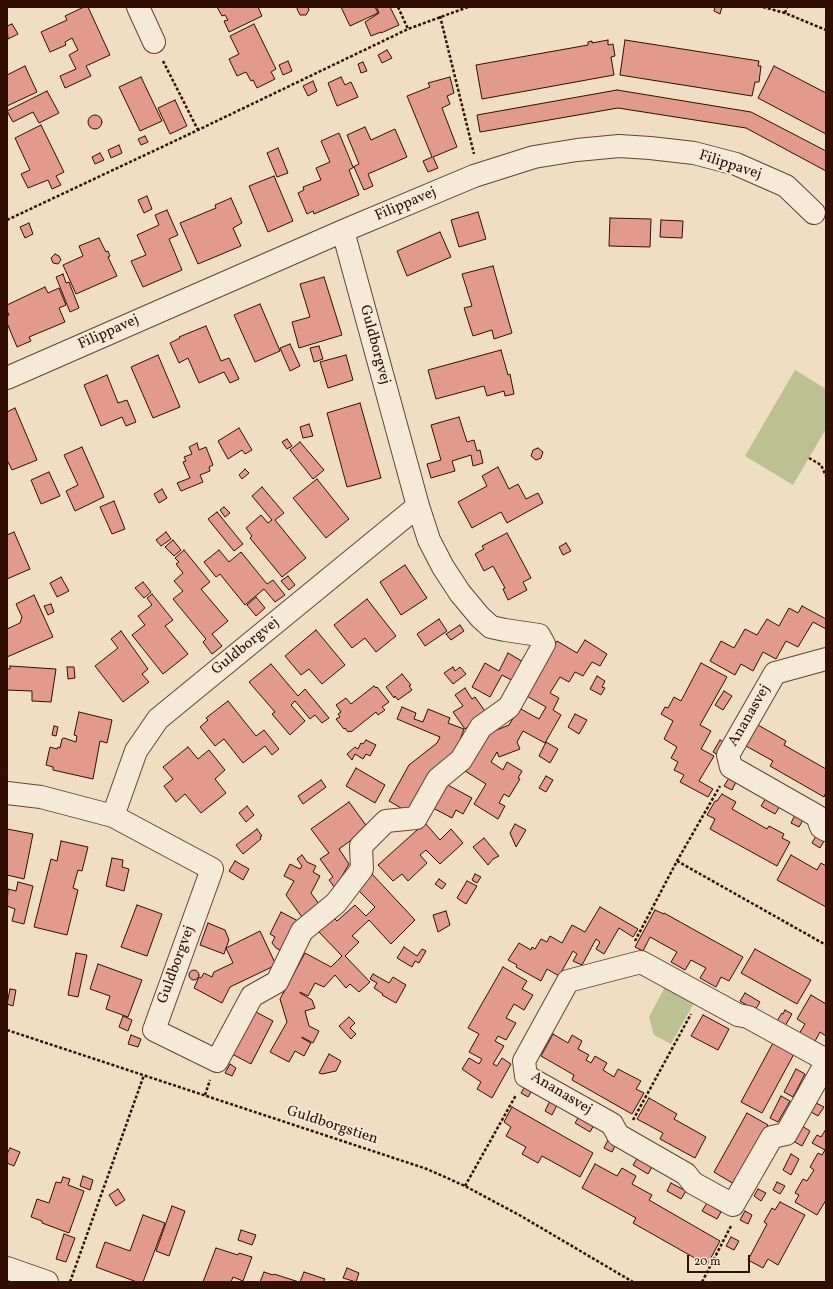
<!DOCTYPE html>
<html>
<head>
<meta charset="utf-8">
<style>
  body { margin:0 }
  #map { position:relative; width:833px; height:1289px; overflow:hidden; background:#f0dec2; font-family:Vollkorn,serif }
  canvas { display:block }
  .frame { position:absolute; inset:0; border:8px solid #311003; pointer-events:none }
  .scale { position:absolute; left:687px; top:1255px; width:63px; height:18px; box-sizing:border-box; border:2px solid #311003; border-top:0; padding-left:5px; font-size:12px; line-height:14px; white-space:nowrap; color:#311003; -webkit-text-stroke:3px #f5ead7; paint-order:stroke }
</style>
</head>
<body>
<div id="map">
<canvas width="833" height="1289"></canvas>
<div class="frame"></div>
<div class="scale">20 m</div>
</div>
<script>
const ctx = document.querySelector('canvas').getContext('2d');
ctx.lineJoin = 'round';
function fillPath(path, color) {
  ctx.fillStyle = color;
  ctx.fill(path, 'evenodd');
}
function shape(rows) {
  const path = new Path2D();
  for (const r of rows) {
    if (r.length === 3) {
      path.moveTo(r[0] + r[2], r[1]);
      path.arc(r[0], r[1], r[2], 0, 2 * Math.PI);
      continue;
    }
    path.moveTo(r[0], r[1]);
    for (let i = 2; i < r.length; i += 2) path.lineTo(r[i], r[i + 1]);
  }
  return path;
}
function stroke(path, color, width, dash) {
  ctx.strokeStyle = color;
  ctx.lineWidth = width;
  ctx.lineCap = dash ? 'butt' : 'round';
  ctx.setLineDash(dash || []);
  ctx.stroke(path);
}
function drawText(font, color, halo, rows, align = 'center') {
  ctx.font = font + ' Vollkorn,serif';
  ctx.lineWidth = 4;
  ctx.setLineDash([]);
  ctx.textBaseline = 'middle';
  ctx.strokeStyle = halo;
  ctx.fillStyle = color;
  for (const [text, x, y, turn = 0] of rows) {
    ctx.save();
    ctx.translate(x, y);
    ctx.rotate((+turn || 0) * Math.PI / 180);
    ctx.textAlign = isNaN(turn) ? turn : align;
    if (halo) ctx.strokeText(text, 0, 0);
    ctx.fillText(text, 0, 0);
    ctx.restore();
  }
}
const green = shape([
  [795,370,826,389,826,429,793,485,745,456],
  [665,987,694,1003,671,1044,654,1035,649,1017]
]);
const building = shape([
  [84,7,88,7,110,55,86,66,91,76,65,88,60,76,76,69,69,55,78,50,72,38,65,42,66,45,50,52,41,32,67,20,65,16,84,7],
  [217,7,258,7,262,16,229,32,224,21,228,20,225,15,222,16,217,7],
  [298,7,308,7,309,10,306,15,300,15,297,9,298,7],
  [341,7,375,7,378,13,350,26,341,7],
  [379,7,390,7,399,25,381,33,381,32,371,36,365,22,379,13,377,8,379,7],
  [715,7,722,7,720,14,714,11,715,7],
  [12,24,18,34,8,39,7,26,12,24],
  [254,24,276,69,271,72,275,79,257,88,253,80,251,81,246,72,237,76,229,59,239,54,230,36,254,24],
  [608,40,608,45,613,44,615,56,611,57,614,75,482,99,476,65,588,45,588,42,592,41,592,43,608,40],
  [625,40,759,61,758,66,761,66,759,82,755,82,752,96,620,75,625,40],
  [387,50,392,58,382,63,378,55,387,50],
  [288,61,292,71,283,75,279,65,288,61],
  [363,62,367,71,361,73,358,64,363,62],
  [25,66,37,92,7,106,7,75,25,66],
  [774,66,826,93,826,134,758,98,774,66],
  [141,77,162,121,140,131,119,87,141,77],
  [341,77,345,85,351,82,358,97,337,106,328,83,341,77],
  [450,77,454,93,447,96,450,104,442,108,457,147,433,157,438,168,428,172,423,161,432,157,407,96,430,87,428,83,450,77],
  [313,81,317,91,308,96,303,86,313,81],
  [617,90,751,112,826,151,826,171,746,128,618,108,480,132,477,115,617,90],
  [47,91,59,113,39,123,33,112,13,122,7,111,47,91],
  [175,100,187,126,170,134,158,108,175,100],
  [95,122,7],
  [41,125,64,172,56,176,61,185,52,189,48,180,28,188,21,174,30,170,15,138,41,125],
  [365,127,371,140,395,129,407,157,368,174,373,186,364,190,354,167,349,170,359,195,314,214,313,211,307,214,298,193,304,190,303,187,321,180,316,168,330,162,321,141,339,133,353,167,359,164,347,135,365,127],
  [145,136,148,142,141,145,138,139,145,136],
  [119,145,122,153,111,158,108,150,119,145],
  [278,148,288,173,277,177,267,153,278,148],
  [100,153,104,160,95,164,92,157,100,153],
  [274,176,293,221,268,232,249,186,274,176],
  [147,196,152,209,144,213,138,200,147,196],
  [231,198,242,223,233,228,241,246,198,264,180,223,216,208,215,205,231,198],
  [167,210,178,235,169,239,182,270,143,287,131,261,146,255,137,235,159,225,155,215,167,210],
  [478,212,486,239,459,247,451,220,478,212],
  [610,218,651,219,650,247,609,246,610,218],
  [661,220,683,221,682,238,660,237,661,220],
  [29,223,33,234,25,238,20,227,29,223],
  [440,232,451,257,407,276,397,251,440,232],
  [99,238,106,252,108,251,110,256,108,257,117,276,76,294,63,265,83,256,79,246,99,238],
  [55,254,59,256,61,260,58,264,53,263,51,258,55,254],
  [493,266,512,333,494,339,492,330,473,336,464,308,472,306,462,274,493,266],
  [63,274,66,283,69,282,79,308,70,312,56,277,63,274],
  [324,277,342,335,299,348,292,322,310,317,300,284,324,277],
  [45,287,48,293,59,288,66,305,59,308,65,322,29,337,31,341,17,347,7,323,7,316,9,315,7,311,7,305,45,287],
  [260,304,280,351,255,362,234,315,260,304],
  [206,326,221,361,229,358,239,379,230,383,224,372,199,383,188,358,179,363,170,343,180,338,179,337,206,326],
  [290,344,300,366,290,371,280,348,290,344],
  [319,346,323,359,314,362,310,348,319,346],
  [501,350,508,375,510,374,514,394,505,396,504,391,487,396,484,386,436,399,428,370,501,350],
  [158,355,180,407,153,418,131,367,158,355],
  [346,355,353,380,328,388,320,362,346,355],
  [107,375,118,403,127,400,136,422,126,426,122,417,101,426,84,385,107,375],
  [360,403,381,478,347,487,327,413,360,403],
  [15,408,37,460,12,470,7,460,7,412,15,408],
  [459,417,467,442,474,440,477,451,480,450,483,463,473,466,471,455,452,461,455,471,431,478,427,464,441,460,431,425,459,417],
  [309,424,313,436,303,438,300,427,309,424],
  [239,428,252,450,245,454,242,450,228,459,218,441,239,428],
  [287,439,292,446,287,449,282,442,287,439],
  [300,442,324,470,313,479,290,450,300,442],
  [197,443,199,450,206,447,213,465,209,467,210,471,200,475,203,482,181,491,177,483,190,478,183,462,186,461,184,457,192,454,189,447,197,443],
  [82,447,104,497,75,511,66,491,78,485,64,455,82,447],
  [538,448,543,452,541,458,536,460,531,456,533,450,538,448],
  [498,467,509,489,518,484,526,499,538,493,543,503,507,523,501,512,472,528,458,502,487,486,482,476,498,467],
  [245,469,249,473,242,479,239,475,245,469],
  [49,472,60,496,41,504,31,480,49,472],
  [317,479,349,519,326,538,293,498,317,479],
  [262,487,284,513,275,520,306,558,282,577,250,538,252,536,246,528,261,515,268,523,272,520,252,496,262,487],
  [162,489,167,498,159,503,154,494,162,489],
  [114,501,125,529,112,534,100,507,114,501],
  [224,507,230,513,225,517,220,510,224,507],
  [217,512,243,544,234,551,208,519,217,512],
  [14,532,30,569,7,579,7,535,14,532],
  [166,532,171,539,161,546,156,540,166,532],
  [507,533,531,578,523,582,527,590,508,600,503,589,505,588,493,566,484,571,475,554,484,549,482,546,507,533],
  [173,540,181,550,174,556,165,547,173,540],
  [566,543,571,551,563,555,559,547,566,543],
  [184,550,210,582,201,589,228,621,212,634,222,646,212,654,203,642,206,639,173,599,183,591,174,581,183,573,176,564,179,562,175,558,184,550],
  [219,550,229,562,241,552,267,584,273,580,285,595,275,602,264,589,245,605,220,574,216,577,204,562,219,550],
  [405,565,427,598,401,615,380,582,405,565],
  [288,576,295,585,289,590,281,581,288,576],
  [61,577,69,591,57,597,50,583,61,577],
  [143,582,151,592,144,598,135,588,143,582],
  [152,594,173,620,165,626,188,654,163,674,132,635,145,625,138,616,152,605,147,598,152,594],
  [34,595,53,637,7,657,7,629,20,623,22,617,16,604,34,595],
  [256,597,265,608,256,616,247,605,256,597],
  [367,599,396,636,376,652,365,638,352,648,334,625,367,599],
  [51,604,54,612,48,615,44,606,51,604],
  [802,606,826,619,826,629,813,622,798,647,786,641,776,659,763,652,753,671,741,664,735,675,710,661,721,641,734,648,745,629,757,635,767,619,779,626,789,608,798,613,802,606],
  [439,619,447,631,425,646,417,634,439,619],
  [460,625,464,631,451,640,446,634,460,625],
  [316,630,345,665,322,684,309,669,301,675,285,656,316,630],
  [121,631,148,669,142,674,149,682,123,702,95,666,118,648,111,639,121,631],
  [585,640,607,654,600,666,592,662,583,676,575,672,569,682,560,677,550,693,559,698,553,710,561,715,545,743,523,731,517,742,520,749,499,757,497,752,491,762,503,770,507,762,522,771,518,778,520,779,509,797,504,794,499,803,505,806,498,819,474,804,486,784,465,771,487,734,509,725,519,708,539,719,546,707,525,695,557,641,577,653,585,640],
  [508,653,525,663,515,682,502,675,490,697,472,687,485,663,499,671,508,653],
  [701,663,727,677,700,725,711,731,701,749,714,756,699,781,713,789,708,797,680,782,684,775,674,770,678,762,671,758,677,747,664,739,673,721,661,714,665,707,668,708,674,697,681,701,701,663],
  [271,664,298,696,305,689,329,718,322,723,315,715,310,719,295,701,291,705,305,721,290,735,272,714,275,712,249,682,271,664],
  [10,666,56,669,51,702,32,701,32,691,7,690,7,669,10,669,10,666],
  [67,667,74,667,75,678,68,679,67,667],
  [453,667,455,671,460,667,466,674,453,684,444,673,453,667],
  [402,674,411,685,409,686,412,690,398,700,395,696,394,698,386,687,402,674],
  [597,676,605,681,602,687,605,688,601,695,590,689,597,676],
  [374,686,376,688,377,687,389,702,382,707,385,710,378,715,376,712,351,732,350,731,348,732,345,728,344,729,336,719,340,717,338,714,341,712,336,705,346,698,351,704,374,686],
  [465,688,472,699,475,697,487,714,465,729,453,712,463,706,455,695,465,688],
  [724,691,732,696,723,710,715,705,724,691],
  [228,701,256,736,264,730,279,749,272,755,265,746,243,763,224,739,215,746,200,727,208,720,206,718,228,701],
  [402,707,416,713,414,719,423,722,428,709,450,718,448,723,464,729,454,757,408,812,389,801,409,765,437,743,440,737,397,719,402,707],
  [79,712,112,720,107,743,100,741,93,779,53,770,53,767,46,765,50,747,57,749,58,747,60,748,62,739,64,738,76,742,77,736,74,735,79,712],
  [575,714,587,720,579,734,568,727,575,714],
  [758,725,786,741,784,745,826,769,826,792,824,797,770,766,773,761,746,746,758,725],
  [54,726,58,727,56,736,52,735,54,726],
  [366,740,376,745,370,756,366,754,363,759,355,754,352,760,347,754,355,747,358,749,361,743,363,744,366,740],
  [720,740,727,744,720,756,713,752,720,740],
  [546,742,558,749,550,763,539,756,546,742],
  [188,747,198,759,209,750,225,770,215,779,226,793,201,813,185,794,176,802,164,786,173,779,163,767,188,747],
  [356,768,385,785,375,803,346,786,356,768],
  [546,776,553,780,546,792,539,788,546,776],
  [729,778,736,782,732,790,724,786,729,778],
  [321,780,326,787,303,804,298,796,321,780],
  [446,784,472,798,463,814,456,810,452,818,433,808,446,784],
  [722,794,736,802,732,809,767,829,769,826,784,834,782,838,790,842,777,866,710,829,715,819,707,815,715,801,717,801,722,794],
  [766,798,780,806,775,814,761,806,766,798],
  [349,802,368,828,339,849,349,864,335,888,329,880,333,877,320,859,329,853,311,829,349,802],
  [247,806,254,815,246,822,239,813,247,806],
  [795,815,803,820,799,827,791,823,795,815],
  [425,823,440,840,451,829,463,843,440,864,426,850,420,855,427,863,408,881,402,874,393,881,378,865,425,823],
  [515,824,526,830,516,847,510,833,515,824],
  [7,829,33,834,24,879,7,875,7,829],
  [257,829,262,836,260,837,261,839,243,854,236,845,257,829],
  [816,836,824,841,820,848,812,843,816,836],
  [484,838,499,856,493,859,488,865,473,847,484,838],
  [61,841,88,847,82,871,78,870,73,888,78,890,67,935,34,927,51,859,57,861,61,841],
  [302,855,307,862,316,866,313,872,320,876,311,893,319,904,302,917,286,895,294,881,284,876,290,864,300,869,302,866,297,859,302,855],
  [791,855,817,870,821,863,826,866,826,907,777,880,791,855],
  [112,858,123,860,122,867,129,869,124,891,106,886,112,858],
  [235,861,249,869,243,880,229,871,235,861],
  [372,874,415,920,391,944,369,920,352,936,359,942,345,956,370,982,359,992,350,984,346,988,335,975,324,987,315,983,308,996,300,992,300,993,312,1000,315,1008,305,1011,309,1026,319,1031,313,1043,302,1037,302,1038,311,1043,304,1056,295,1051,289,1062,270,1052,287,1022,280,999,305,953,331,967,342,956,318,931,333,917,337,921,355,905,366,916,375,907,357,889,372,874],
  [475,874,481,877,477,883,472,880,475,874],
  [439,879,446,884,442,889,435,884,439,879],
  [467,881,477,886,466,904,457,898,467,881],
  [18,882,33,886,24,924,12,921,15,909,7,906,8,889,16,891,18,882],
  [137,905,162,914,147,956,121,947,137,905],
  [600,907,638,929,633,937,619,928,604,954,596,949,600,942,596,939,582,965,573,961,577,954,573,951,559,976,547,969,541,981,516,967,517,965,508,960,519,943,531,950,532,947,535,949,541,939,547,942,550,936,562,943,572,925,585,932,600,907],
  [655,910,664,914,664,913,743,957,729,981,721,977,716,987,700,978,706,968,691,960,685,970,671,962,677,952,650,937,643,951,635,947,655,910],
  [446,911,450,925,438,932,433,915,446,911],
  [281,912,300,922,282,951,276,948,272,943,275,937,270,934,281,912],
  [208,923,225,930,229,940,226,948,260,931,276,965,230,987,222,1003,194,988,199,977,201,978,204,973,212,977,214,972,233,963,226,948,224,954,200,945,208,923],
  [404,947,417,956,422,949,426,951,419,963,415,961,412,967,397,958,404,947],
  [755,949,811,980,797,1004,741,973,755,949],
  [76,953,87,955,78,997,68,995,76,953],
  [98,964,142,980,128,1017,106,1009,110,996,90,989,98,964],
  [503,967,527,981,522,989,533,995,524,1010,514,1004,506,1018,516,1023,506,1040,498,1036,495,1041,504,1046,493,1064,497,1066,502,1058,511,1064,492,1098,477,1089,481,1082,462,1069,469,1058,479,1064,482,1059,469,1052,479,1034,468,1028,503,967],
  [194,975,5],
  [373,974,389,983,393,977,406,985,396,1003,382,995,383,994,374,988,377,983,370,979,373,974],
  [10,989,16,990,13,1006,7,1004,10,989],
  [745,993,760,1002,755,1010,740,1001,745,993],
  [811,995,826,1004,826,1036,820,1032,814,1043,799,1034,805,1024,797,1019,811,995],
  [785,1010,792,1014,785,1026,777,1021,782,1013,783,1014,785,1010],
  [254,1011,273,1021,251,1064,232,1054,254,1011],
  [703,1015,729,1029,718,1050,691,1036,703,1015],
  [123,1016,132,1020,128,1031,119,1027,123,1016],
  [349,1017,355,1023,350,1028,356,1034,351,1039,339,1026,349,1017],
  [553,1034,568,1043,572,1035,582,1041,578,1049,589,1055,586,1060,591,1063,595,1056,607,1063,603,1070,614,1077,618,1069,641,1081,636,1089,644,1093,632,1114,572,1080,574,1075,541,1056,553,1034],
  [131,1035,141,1039,138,1047,128,1044,131,1035],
  [773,1043,794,1054,762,1113,741,1102,773,1043],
  [329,1054,341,1061,336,1071,322,1074,319,1073,329,1054],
  [230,1064,236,1068,232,1076,225,1073,230,1064],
  [796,1069,805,1074,793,1097,784,1092,796,1069],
  [526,1085,533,1089,528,1097,521,1093,526,1085],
  [781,1096,790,1101,778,1122,770,1118,781,1096],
  [649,1098,677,1114,674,1119,706,1137,695,1158,660,1139,663,1133,637,1119,649,1098],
  [551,1099,558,1103,552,1115,545,1111,551,1099],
  [816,1103,824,1107,818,1116,811,1112,816,1103],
  [512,1107,593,1153,580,1177,542,1156,538,1163,522,1154,526,1147,506,1136,511,1127,504,1122,512,1107],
  [747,1113,768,1125,734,1184,714,1172,747,1113],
  [580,1115,595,1123,590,1132,575,1123,580,1115],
  [802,1126,810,1131,802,1146,793,1141,802,1126],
  [826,1129,826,1200,817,1215,795,1202,799,1195,795,1193,803,1179,807,1181,814,1170,810,1167,818,1153,822,1155,825,1150,812,1143,817,1135,821,1137,826,1129],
  [608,1140,616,1144,612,1152,604,1148,608,1140],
  [10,1148,20,1152,14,1166,7,1163,7,1154,10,1148],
  [791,1154,799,1159,791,1175,783,1170,791,1154],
  [638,1157,653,1165,648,1174,633,1165,638,1157],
  [595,1164,617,1176,622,1168,636,1176,632,1184,652,1195,649,1200,720,1241,707,1265,633,1223,636,1218,582,1188,595,1164],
  [83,1176,93,1180,90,1190,80,1186,83,1176],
  [63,1177,70,1179,68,1185,84,1191,69,1233,42,1223,42,1221,31,1217,37,1199,49,1203,56,1182,61,1183,63,1177],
  [777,1182,785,1186,780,1194,773,1190,777,1182],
  [671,1183,686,1191,681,1199,667,1191,671,1183],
  [118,1189,125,1200,116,1206,109,1195,118,1189],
  [758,1189,766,1193,761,1201,754,1196,758,1189],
  [780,1202,805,1215,778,1265,768,1259,763,1268,748,1260,767,1224,764,1222,772,1208,775,1210,780,1202],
  [707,1203,721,1212,717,1219,702,1211,707,1203],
  [172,1206,185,1211,169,1256,156,1251,172,1206],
  [745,1211,752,1215,748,1224,740,1220,745,1211],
  [143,1215,165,1223,143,1282,137,1282,96,1267,105,1242,130,1251,143,1215],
  [241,1230,256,1235,252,1245,238,1240,241,1230],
  [64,1234,75,1238,66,1262,56,1259,64,1234],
  [731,1237,739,1241,734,1250,726,1246,731,1237],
  [216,1248,238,1255,239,1253,252,1257,243,1281,233,1277,231,1282,203,1282,216,1248],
  [347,1268,359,1273,356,1282,343,1278,347,1268],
  [264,1272,273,1275,274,1274,299,1282,260,1282,264,1272],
  [304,1272,325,1279,323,1282,300,1282,304,1272]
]);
const path = shape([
  [398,7,408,29],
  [763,7,785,13,826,30],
  [785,13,787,7],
  [440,16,474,154],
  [163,61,198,130],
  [7,220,198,130,408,29,468,7],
  [809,458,821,465,826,476],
  [677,861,826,945],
  [635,941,677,861,720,786],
  [7,1030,427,1169,465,1186,521,1216,633,1282],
  [205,1095,210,1080],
  [633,1120,691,1014],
  [465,1186,516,1095],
  [70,1282,144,1075],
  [702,1282,731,1226]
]);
const minor = shape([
  [138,7,154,42],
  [7,378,343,231,474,176,534,157,577,150,619,146,650,148,694,153,736,164,786,186,814,213],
  [826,659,775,673,728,755,731,767,817,816,821,827,826,830],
  [7,793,41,797,113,816,212,869,154,1030,217,1061,252,996,277,982,302,931,336,903,362,869,361,846,386,821,416,818,438,779,461,760,481,727,509,707,544,644,539,635,505,630,491,627,480,617,460,593,443,567,429,540,418,506,343,231],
  [113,816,136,751,158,719,418,506],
  [826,1060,748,1017,738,1015,641,962,568,981,524,1061,526,1076,612,1124,618,1135,686,1174,693,1183,733,1205,772,1137,786,1134,826,1063],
  [7,1268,47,1282]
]);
const streetNames = [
  ["Filippavej",730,166,18],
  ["Filippavej",406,205,-23],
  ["Filippavej",109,333,-24],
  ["Guldborgvej",374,345,75],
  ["Guldborgvej",246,647,-39],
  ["Ananasvej",750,716,-60],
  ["Guldborgvej",177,965,-70],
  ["Ananasvej",561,1094,31],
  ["Guldborgstien",332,1126,18]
];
fillPath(green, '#bdc090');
fillPath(building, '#e19a8c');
stroke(building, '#311003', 1);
stroke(minor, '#614433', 24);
stroke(path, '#311003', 2.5, [3, 2]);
stroke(minor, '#f5ead7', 22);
drawText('15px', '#311003', '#f5ead7', streetNames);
</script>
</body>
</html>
